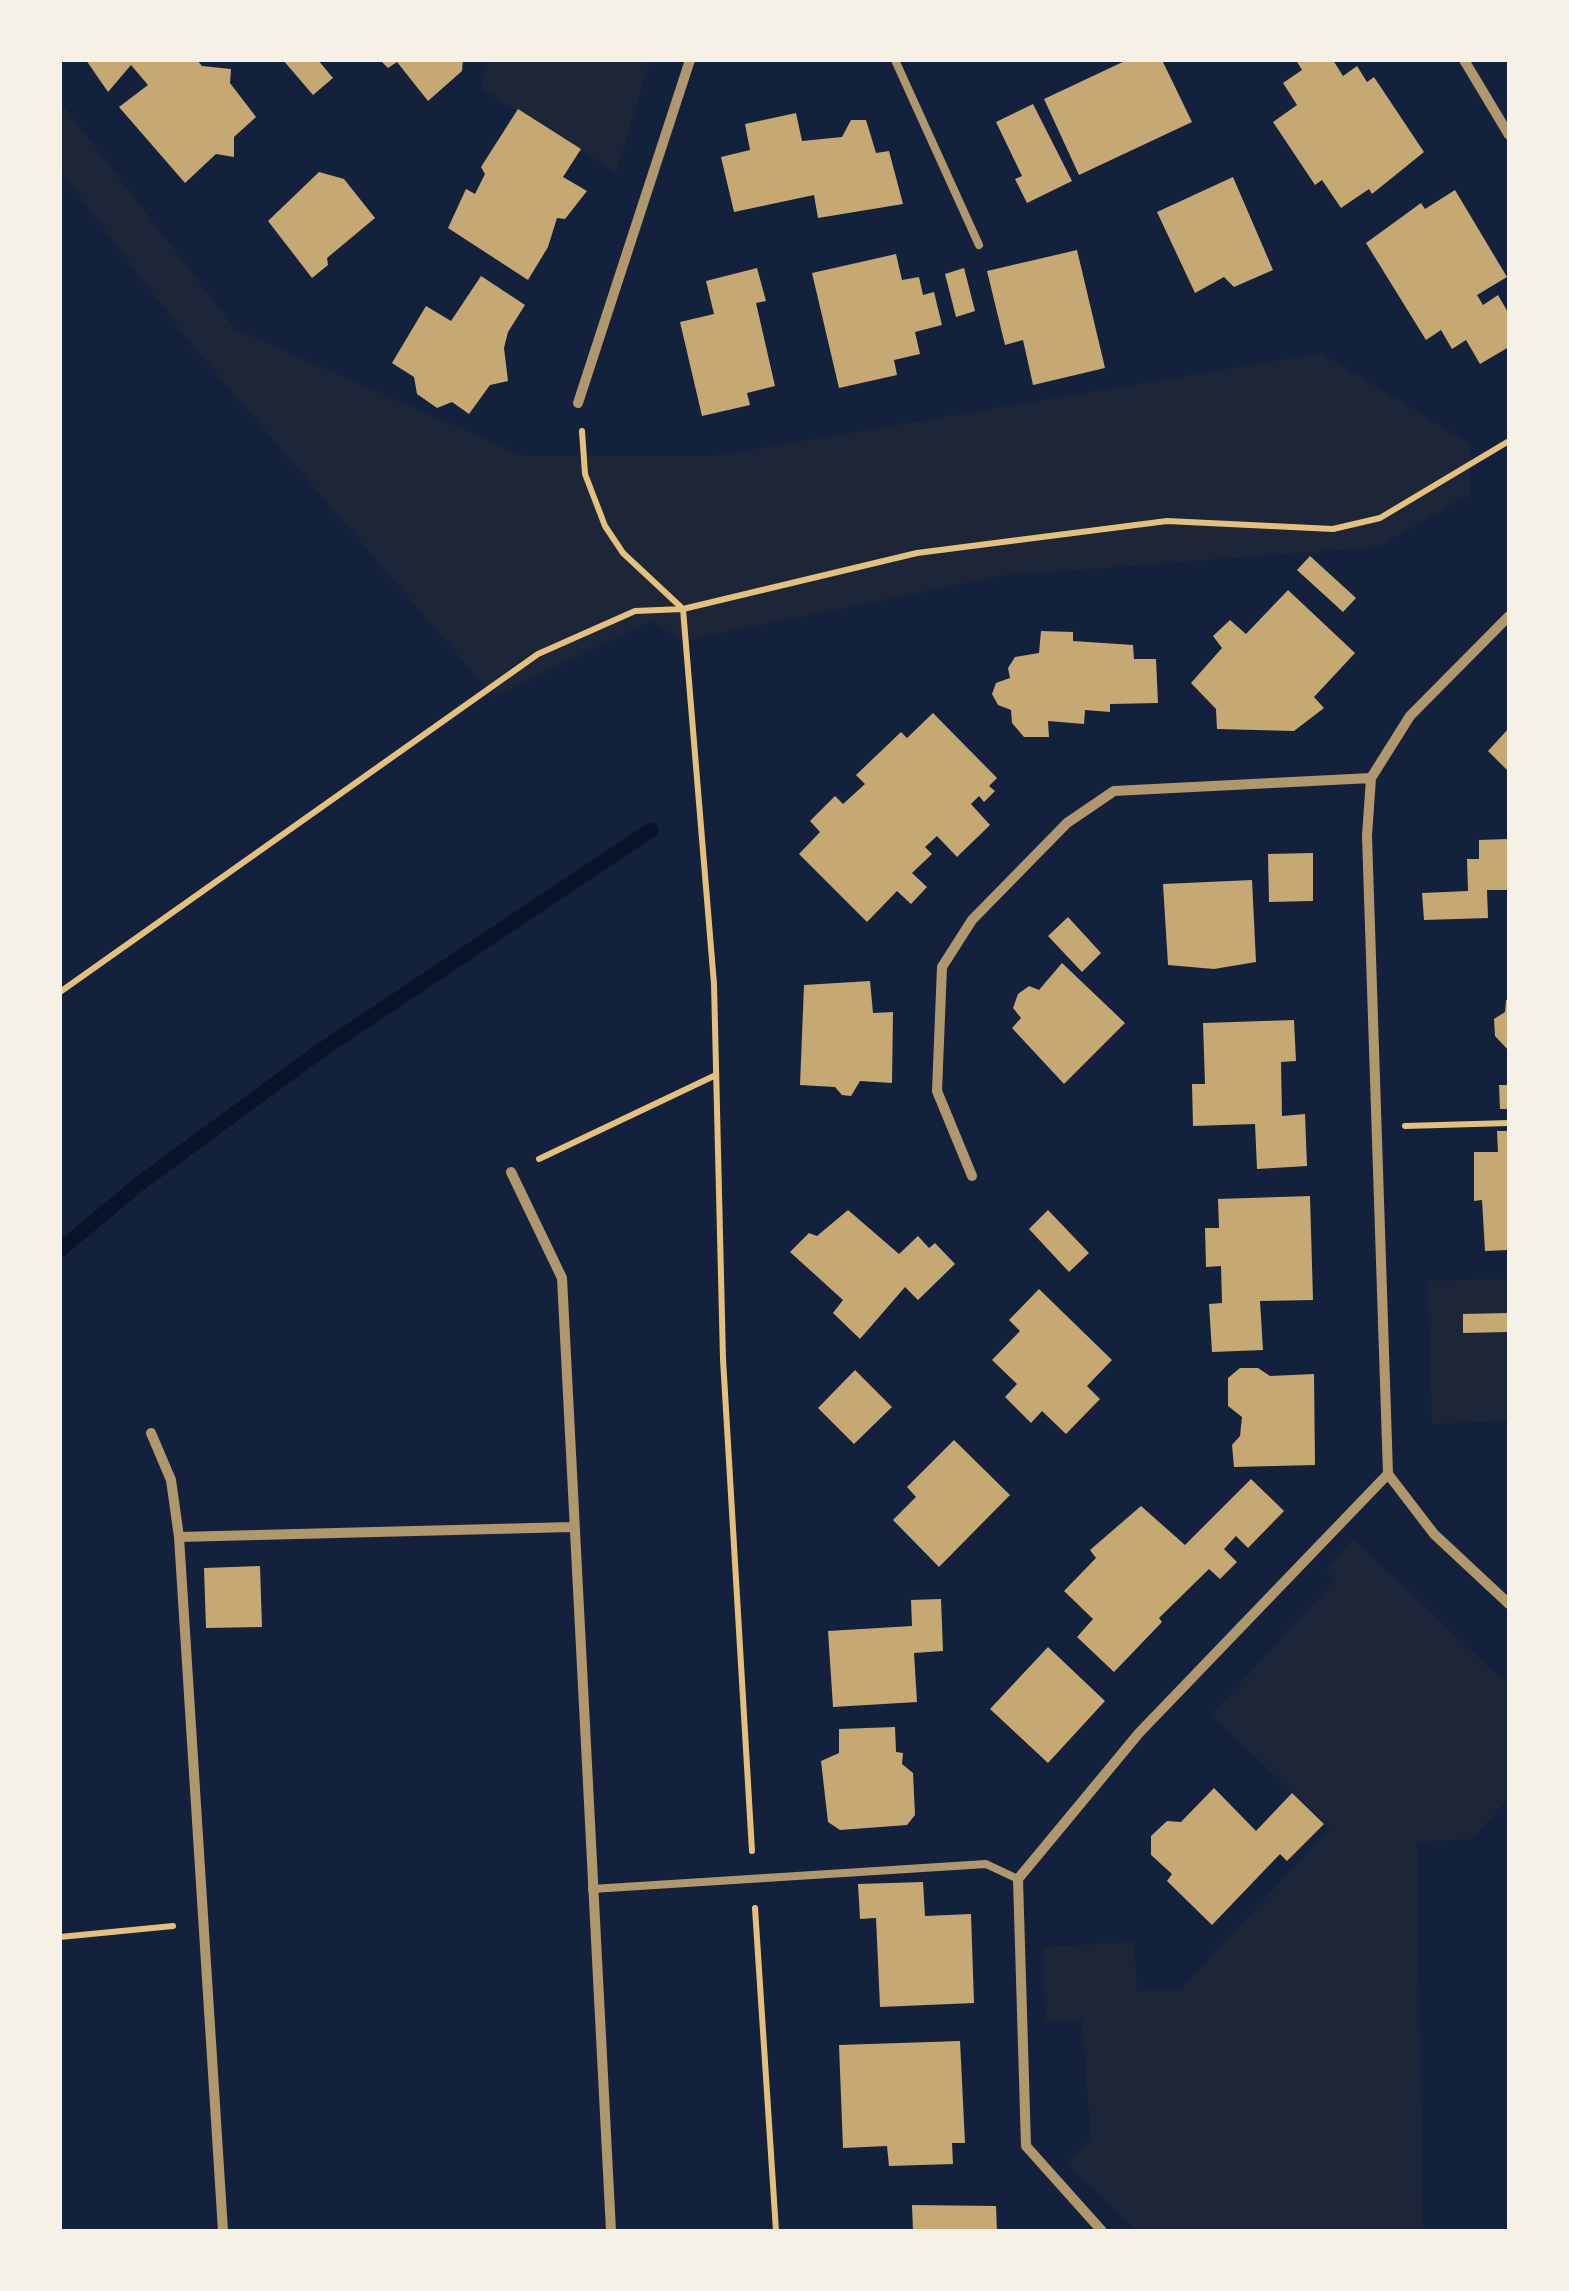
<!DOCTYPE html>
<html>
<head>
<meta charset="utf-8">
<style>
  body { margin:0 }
  #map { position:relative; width:1569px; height:2291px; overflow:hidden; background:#14213d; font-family:"Alegreya Sans",sans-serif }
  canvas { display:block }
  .frame { position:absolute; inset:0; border:62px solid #f6f1e7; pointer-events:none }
</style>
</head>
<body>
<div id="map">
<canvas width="1569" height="2291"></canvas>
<div class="frame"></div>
</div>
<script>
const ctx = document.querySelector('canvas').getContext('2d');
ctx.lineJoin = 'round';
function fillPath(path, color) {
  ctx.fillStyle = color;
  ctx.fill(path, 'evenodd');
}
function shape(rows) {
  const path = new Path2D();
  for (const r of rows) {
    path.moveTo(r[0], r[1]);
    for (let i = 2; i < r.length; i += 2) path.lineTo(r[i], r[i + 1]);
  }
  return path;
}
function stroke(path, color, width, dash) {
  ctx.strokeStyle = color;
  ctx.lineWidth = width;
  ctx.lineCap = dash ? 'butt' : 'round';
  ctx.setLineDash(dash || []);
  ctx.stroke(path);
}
const green = shape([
  [485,60,650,60,616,173,482,89],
  [60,101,235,329,524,456,713,456,1321,353,1470,444,1470,494,1378,547,1000,576,683,641,651,621,494,697,192,345,60,170],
  [1509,1279,1509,1421,1432,1424,1427,1281],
  [1353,1539,1509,1686,1509,1798,1472,1839,1417,1842,1423,2231,1137,2231,1067,2164,1091,2140,1082,2020,1045,2022,1043,1947,1134,1942,1137,1991,1180,1990,1330,1828,1211,1715,1335,1580,1325,1571]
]);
const stream = shape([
  [60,1250,139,1184,320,1051,651,830]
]);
const building = shape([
  [86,60,197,60,202,66,231,69,230,83,256,117,234,137,234,157,216,154,185,183,119,107,148,85,131,65,108,92],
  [283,60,318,60,333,78,313,95],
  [380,60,463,60,462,71,428,101,397,62,388,68],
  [1127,60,1162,60,1192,122,1079,175,1044,99],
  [1296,60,1333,60,1343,76,1357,66,1367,82,1374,77,1424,152,1372,194,1369,189,1341,208,1322,180,1315,185,1273,122,1297,105,1283,83,1302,70],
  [1033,104,1072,181,1027,203,1015,179,1022,176,996,122],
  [518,109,581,149,563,177,587,191,565,219,557,218,548,247,528,280,448,228,466,189,475,194,485,174,481,167],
  [796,113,802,141,842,137,851,120,866,120,876,153,889,151,903,204,818,218,814,195,734,212,721,157,750,150,745,124],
  [319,172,344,179,375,218,327,258,328,265,312,278,268,221],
  [1233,177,1273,270,1234,287,1224,277,1195,293,1157,212],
  [1455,190,1507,277,1477,295,1483,305,1498,295,1509,314,1509,347,1480,364,1466,340,1452,349,1441,330,1426,340,1366,243,1421,203,1425,209],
  [1077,250,1105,368,1033,385,1023,340,1005,345,987,271],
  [896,254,902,280,919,277,923,295,934,292,942,325,915,332,920,354,894,360,897,375,839,388,812,273],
  [757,268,766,301,756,303,775,386,747,393,750,405,702,416,680,322,714,314,706,281],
  [964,268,975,311,956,317,945,274],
  [481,276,525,305,508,332,504,348,508,381,490,385,469,414,452,402,437,408,417,394,414,377,392,363,426,306,451,321],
  [1310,556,1356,598,1343,612,1297,570],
  [1288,590,1355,653,1314,697,1324,708,1294,731,1217,729,1216,709,1191,683,1222,648,1213,636,1230,620,1246,634],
  [1041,631,1073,632,1073,641,1133,645,1134,659,1156,659,1158,703,1110,704,1110,712,1085,710,1084,724,1048,721,1049,737,1024,737,1012,723,1011,710,998,705,992,694,996,683,1010,678,1008,668,1015,657,1039,653],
  [933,713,997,778,989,786,995,791,984,802,979,796,971,804,990,825,957,857,937,836,925,847,932,854,912,873,927,887,911,904,897,891,867,922,799,854,820,832,810,821,835,796,843,804,865,784,856,775,901,732,907,738],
  [1509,728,1509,772,1488,751],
  [1509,839,1509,890,1487,890,1488,918,1424,920,1422,893,1468,891,1467,859,1479,859,1479,840],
  [1313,853,1313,901,1269,902,1268,854],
  [1252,880,1256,962,1214,969,1168,965,1163,884],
  [1068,917,1101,953,1082,972,1048,936],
  [1062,963,1125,1023,1064,1084,1012,1028,1021,1018,1013,1008,1018,994,1029,986,1039,990],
  [870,981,873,1013,893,1012,892,1083,860,1081,851,1096,842,1095,835,1087,800,1085,804,985],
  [1506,1000,1509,1000,1509,1051,1495,1036,1494,1019,1505,1012],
  [1294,1020,1296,1061,1281,1062,1282,1116,1305,1114,1307,1166,1257,1169,1255,1124,1193,1126,1192,1084,1205,1084,1203,1023],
  [1499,1085,1509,1085,1509,1109,1500,1109],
  [1497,1131,1509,1131,1509,1250,1485,1251,1482,1200,1474,1201,1474,1152,1498,1152],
  [1310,1196,1313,1300,1260,1301,1263,1350,1212,1352,1209,1304,1222,1303,1221,1266,1206,1267,1205,1228,1219,1228,1218,1199],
  [848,1210,899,1254,918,1236,929,1248,935,1243,955,1264,918,1300,905,1287,860,1339,833,1313,843,1300,790,1252,809,1233,817,1236],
  [1048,1210,1089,1253,1069,1272,1029,1229],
  [1039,1289,1112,1360,1087,1386,1100,1399,1066,1434,1042,1411,1031,1423,1005,1397,1017,1384,992,1360,1020,1331,1009,1320],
  [1508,1313,1509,1332,1463,1333,1463,1314],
  [1240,1368,1258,1368,1270,1376,1314,1374,1315,1465,1234,1467,1232,1445,1240,1436,1242,1417,1228,1406,1228,1378],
  [855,1370,892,1407,854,1444,818,1408],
  [954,1440,1010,1495,939,1567,893,1520,916,1497,907,1487],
  [1251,1479,1284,1511,1248,1548,1236,1536,1224,1549,1237,1562,1220,1579,1209,1569,1159,1618,1162,1622,1114,1672,1077,1637,1093,1619,1064,1591,1096,1558,1090,1550,1141,1506,1185,1545],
  [260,1566,262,1627,206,1628,204,1568],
  [941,1599,943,1651,914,1653,917,1702,833,1707,828,1631,912,1626,911,1600],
  [1048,1647,1105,1701,1048,1763,990,1709],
  [895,1727,896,1752,903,1753,902,1764,913,1773,915,1815,907,1825,840,1830,828,1822,821,1761,839,1753,839,1729],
  [1214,1788,1256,1831,1292,1793,1324,1824,1287,1861,1280,1854,1212,1925,1167,1881,1172,1874,1151,1855,1151,1836,1167,1821,1181,1822],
  [923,1882,925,1916,971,1914,974,2003,880,2007,876,1918,860,1919,858,1884],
  [960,2041,965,2143,952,2143,953,2164,889,2166,887,2146,843,2148,839,2045],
  [912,2205,996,2206,997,2231,913,2231]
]);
const path = shape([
  [582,431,585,474,605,526,623,553,683,609,714,984,723,1359,752,1851],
  [60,992,538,654,635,611,683,609,917,553,1167,521,1333,529,1380,518,1509,441],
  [1405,1126,1509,1123],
  [539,1159,716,1075],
  [755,1908,776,2231],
  [60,1937,173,1926]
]);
const service = shape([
  [895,60,979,245],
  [592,1889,986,1864,1018,1879]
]);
const minor = shape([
  [1464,60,1509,135],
  [578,403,690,60],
  [1509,616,1410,716,1371,778,1367,836,1388,1474,1434,1534,1509,1604],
  [511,1172,562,1278,611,2231],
  [972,1176,937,1091,942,967,972,920,1067,823,1114,791,1371,778],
  [151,1433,171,1480,179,1537,223,2231],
  [179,1537,572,1527],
  [1102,2231,1026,2146,1018,1879,1139,1733,1388,1474]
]);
fillPath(green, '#1d2539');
stroke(stream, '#0b132b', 15);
fillPath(building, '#c6a872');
stroke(path, '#e5c07b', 6);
stroke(service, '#b1986c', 8);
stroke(minor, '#b1986c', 10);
</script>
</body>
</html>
